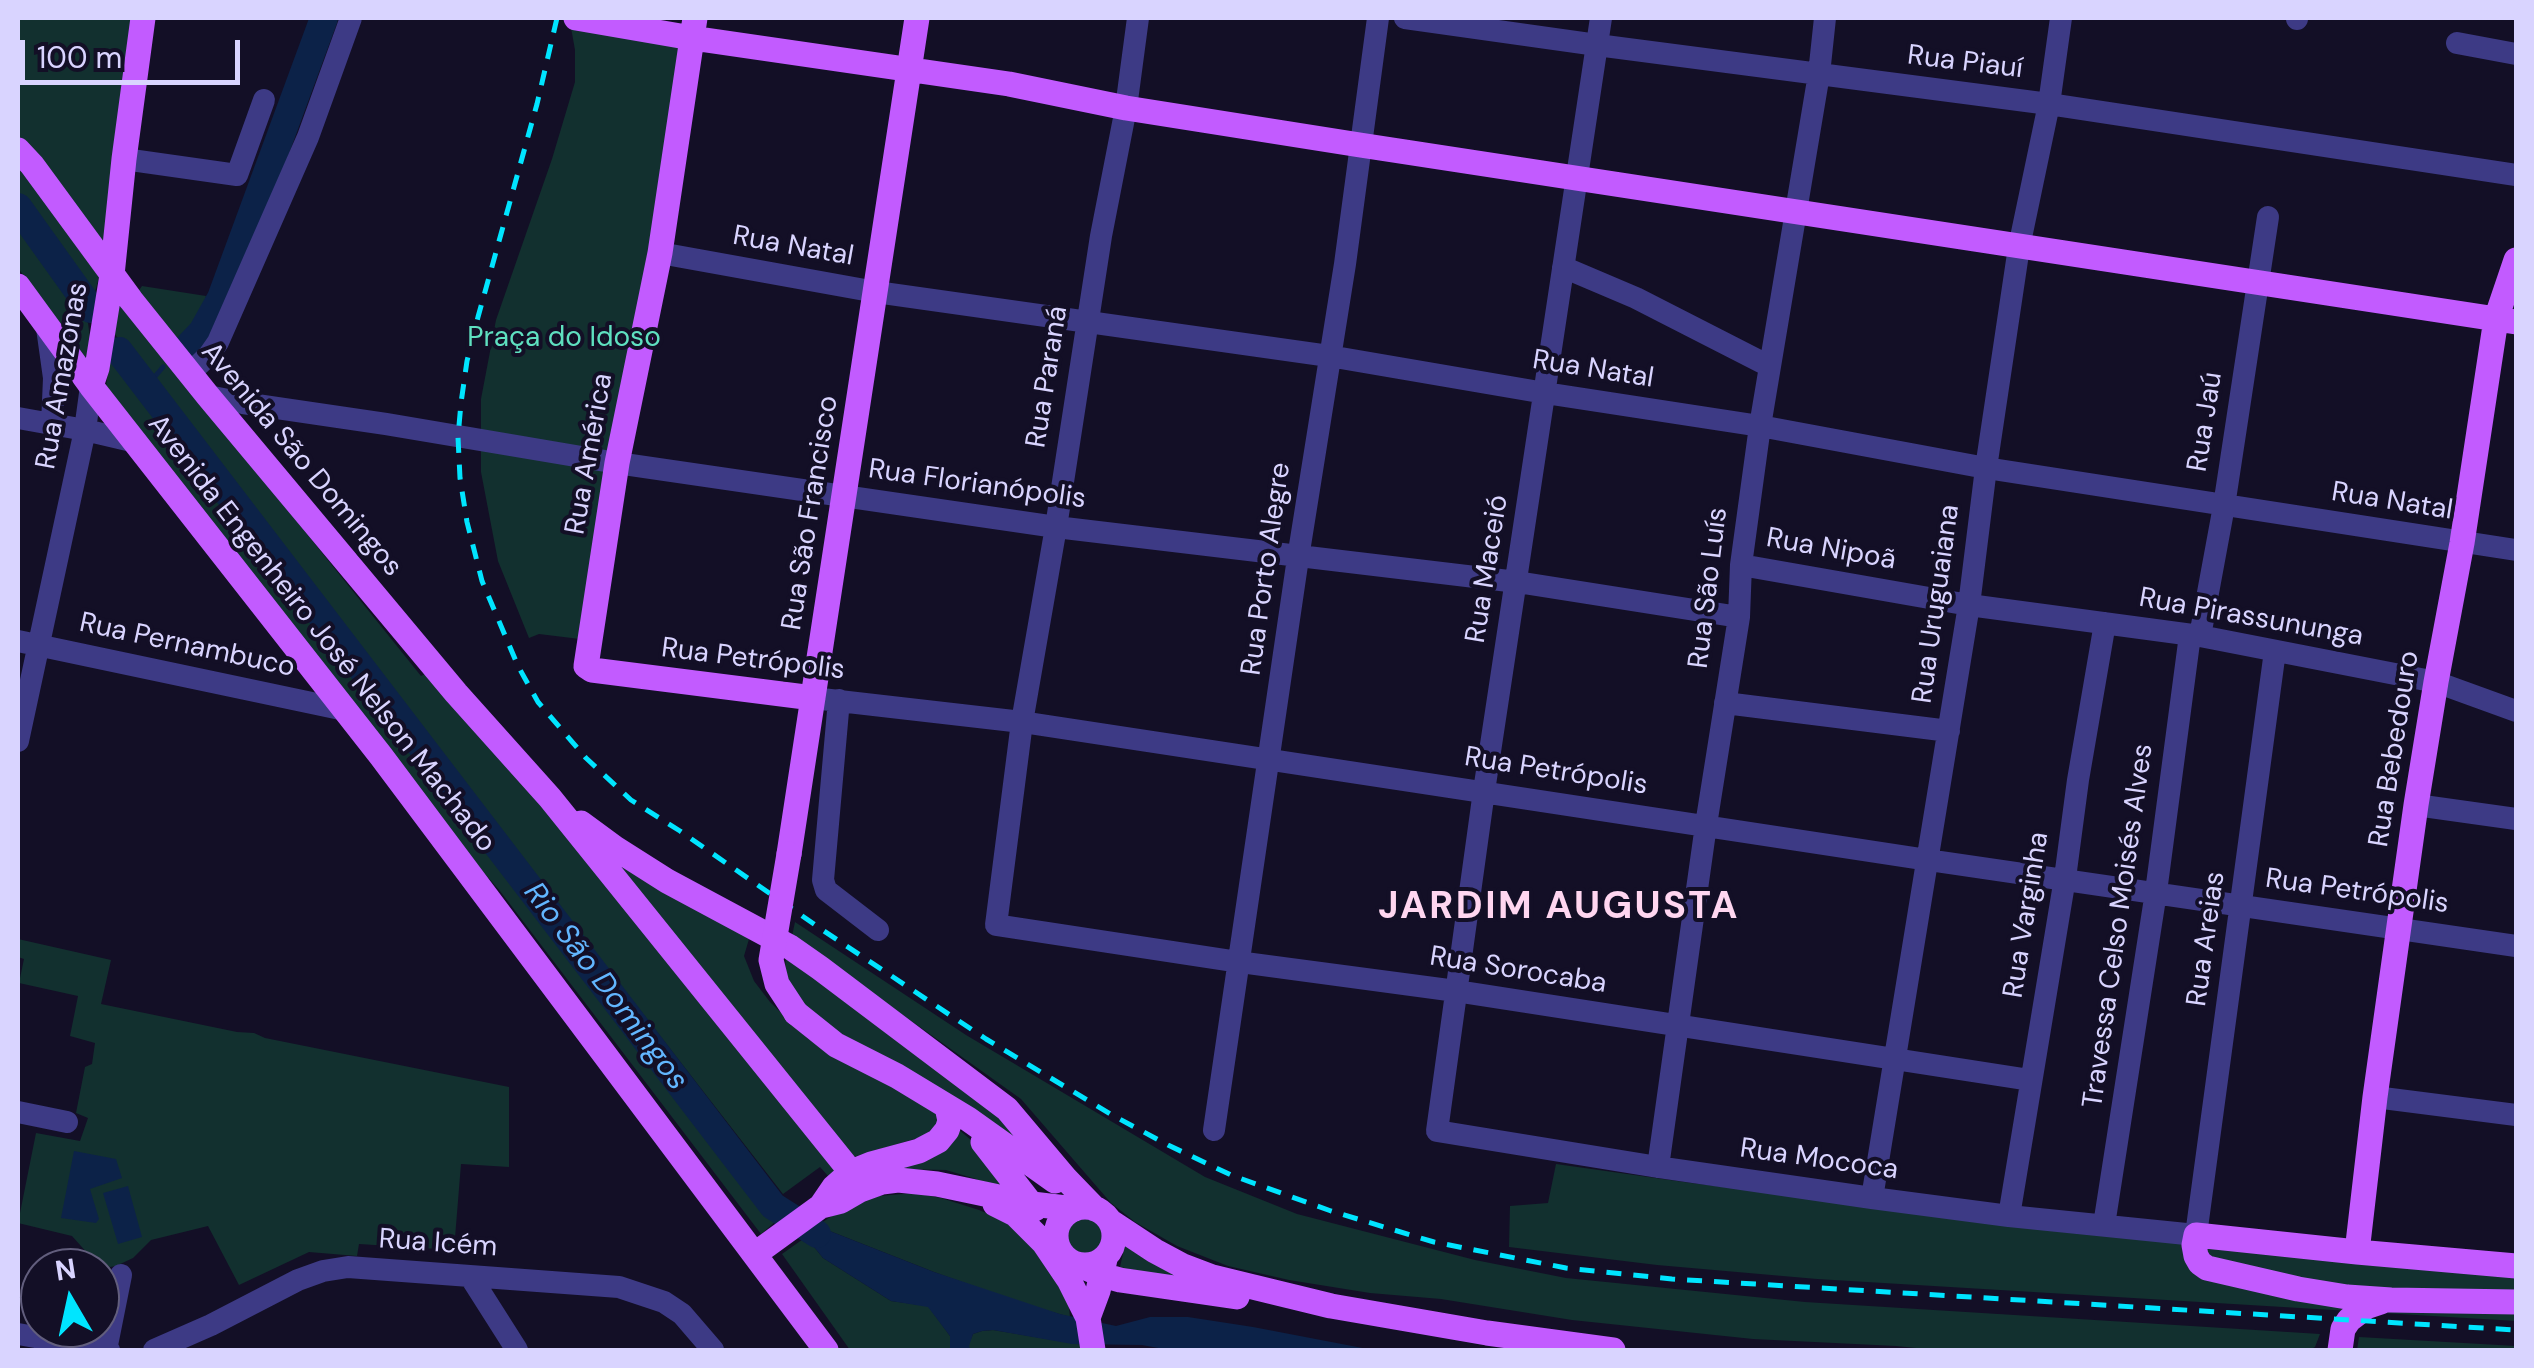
<!DOCTYPE html>
<html>
<head>
<meta charset="utf-8">
<style>
  body { margin:0 }
  #map { position:relative; width:2534px; height:1368px; overflow:hidden; background:#130f26; font-family:"DM Sans",sans-serif }
  canvas { display:block }
  .frame { position:absolute; inset:0; border:20px solid #d9d4ff; pointer-events:none }
  .north { position:absolute; left:20px; top:1248px; width:100px; height:100px; box-sizing:border-box; background:#130f26; border:2px solid #625e7d; border-radius:50%; rotate:351deg; font-size:28px; font-weight:700; line-height:40px; text-align:center; color:#d9d4ff }
  .north::after { content:''; display:block; margin:auto; width:35px; height:45px; background:#00e5ff; clip-path:polygon(50% 0,100% 100%,50% 72%,0 100%) }
  .scale { position:absolute; left:20px; top:40px; width:220px; height:45px; box-sizing:border-box; border:5px solid #d9d4ff; border-top:0; padding-left:12px; font-size:30px; line-height:35px; white-space:nowrap; color:#d9d4ff; -webkit-text-stroke:8px #130f26; paint-order:stroke }
</style>
</head>
<body>
<div id="map">
<canvas width="2534" height="1368"></canvas>
<div class="frame"></div>
<div class="north">N</div>
<div class="scale">100 m</div>
</div>
<script>
const ctx = document.querySelector('canvas').getContext('2d');
ctx.lineJoin = 'round';
function fillPath(path, color) {
  ctx.fillStyle = color;
  ctx.fill(path, 'evenodd');
}
function shape(rows) {
  const path = new Path2D();
  for (const r of rows) {
    if (r.length === 3) {
      path.moveTo(r[0] + r[2], r[1]);
      path.arc(r[0], r[1], r[2], 0, 2 * Math.PI);
      continue;
    }
    path.moveTo(r[0], r[1]);
    for (let i = 2; i < r.length; i += 2) path.lineTo(r[i], r[i + 1]);
  }
  return path;
}
function stroke(path, color, width, dash) {
  ctx.strokeStyle = color;
  ctx.lineWidth = width;
  ctx.lineCap = dash ? 'butt' : 'round';
  ctx.setLineDash(dash || []);
  ctx.stroke(path);
}
function drawText(font, color, halo, rows, align = 'center') {
  ctx.font = font + ' "DM Sans",sans-serif';
  ctx.lineWidth = 8;
  ctx.setLineDash([]);
  ctx.textBaseline = 'middle';
  ctx.strokeStyle = halo;
  ctx.fillStyle = color;
  for (const [text, x, y, turn = 0] of rows) {
    ctx.save();
    ctx.translate(x, y);
    ctx.rotate((+turn || 0) * Math.PI / 180);
    ctx.textAlign = isNaN(turn) ? turn : align;
    if (halo) ctx.strokeText(text, 0, 0);
    ctx.fillText(text, 0, 0);
    ctx.restore();
  }
}
const green = shape([
  [18,18,134,18,106,252,18,139],
  [570,22,682,45,654,251,580,639,539,634,529,638,498,561,481,472,481,399,496,320,552,159,575,82,575,50],
  [18,165,99,277,93,300,18,196],
  [18,224,88,323,90,338,86,358,18,268],
  [142,286,206,296,202,311,181,341,171,346,133,299],
  [119,300,421,676,427,673,454,697,838,1170,829,1177,820,1167,783,1194,113,332],
  [111,352,516,875,775,1222,761,1234,500,891,444,827,106,386],
  [608,853,749,939,744,956,754,981,770,1002,808,1039,936,1108,939,1125,921,1137,850,1158],
  [795,922,966,1035,1205,1177,1297,1214,1475,1260,1566,1278,1805,1302,2320,1334,2315,1347,2309,1350,1936,1350,1896,1346,1753,1339,1572,1320,1441,1299,1370,1293,1289,1280,1228,1266,1177,1246,1135,1222,1111,1203,1021,1099,792,936],
  [18,939,111,960,101,1004,237,1032,254,1033,265,1038,509,1087,509,1167,461,1164,454,1250,359,1244,357,1256,309,1252,239,1285,208,1226,151,1240,133,1258,116,1266,110,1267,100,1263,89,1255,72,1236,18,1223,36,1133,80,1141,88,1118,76,1113,85,1067,92,1064,95,1043,70,1036,78,996,19,983,24,959,18,957],
  [786,955,1000,1118,1035,1155,815,1017,794,993,785,972],
  [958,1129,984,1151,1001,1171,1001,1192,976,1179,946,1170,900,1169],
  [1556,1164,1691,1183,2163,1240,2516,1276,2516,1321,1817,1279,1657,1265,1509,1247,1510,1206,1548,1203],
  [914,1193,941,1198,979,1210,1010,1223,1038,1243,1068,1299,1070,1317,1024,1304,934,1272,817,1226,849,1204,879,1196],
  [1083,1238,22],
  [806,1237,823,1258,891,1301,928,1306,950,1336,950,1350,850,1350,782,1254],
  [1126,1241,1204,1284,1120,1267],
  [993,1330,1084,1345,1085,1350,970,1350,968,1346,973,1334,982,1331],
  [2359,1337,2516,1346,2516,1350,2357,1350]
]);
const water = shape([
  [74,1151,116,1159,122,1178,90,1189,99,1219,96,1223,61,1218],
  [128,1186,142,1237,118,1244,103,1193],
  [817,1226,934,1272,1060,1314,1116,1326,1150,1317,1188,1317,1253,1327,1373,1350,1169,1350,1142,1345,1072,1344,993,1330,982,1331,973,1334,969,1346,970,1350,950,1350,950,1336,928,1307,891,1301,823,1258,806,1237]
]);
const stream = shape([
  [147,386,163,367]
]);
const river = shape([
  [18,207,91,309],
  [119,351,773,1206,817,1234],
  [183,352,202,332,221,298,324,18]
]);
const minor = shape([
  [1138,18,1126,108,1101,236,1056,527,1022,722,996,925,1239,962,1456,991,2030,1080],
  [1405,18,1597,45,2049,104,2516,175],
  [1601,18,1484,791,1437,1131,1658,1167,1872,1198,2009,1216,2196,1235,2275,651],
  [2297,19,2297,18],
  [2457,43,2516,54],
  [124,159,237,175,264,100],
  [660,253,876,292,1329,356,1545,393,1760,426,1986,468,2516,550],
  [1563,267,1636,298,1769,366],
  [47,328,54,378,52,425],
  [190,373,209,355,218,342,308,137,351,18],
  [208,396,243,403,386,424,617,463,1056,527,1517,582,1739,617],
  [18,418,85,430,136,442],
  [1741,565,1969,605,2200,636,2436,682,2516,711],
  [2200,636,2224,506,2268,217],
  [18,641,345,710],
  [813,698,1022,722,1928,860,2516,946],
  [839,700,823,880,826,890,878,930],
  [1725,703,1949,731],
  [18,741,85,430,91,386],
  [2416,805,2516,819],
  [2375,1097,2516,1115],
  [18,1112,67,1122],
  [1214,1130,1298,558,1345,264,1378,18],
  [1658,1167,1706,825,1739,617,1741,565,1760,426,1819,74,1825,18],
  [1872,1198,1969,605,1986,468,2019,247,2049,104,2061,18],
  [2009,1216,2065,878,2078,780,2105,623],
  [2104,1225,2156,892,2190,635],
  [470,1276,517,1350],
  [18,1334,109,1350],
  [106,1350,121,1275],
  [154,1350,211,1325,298,1280,323,1271,348,1267,619,1287,664,1302,682,1314,713,1350]
]);
const major = shape([
  [576,18,692,38,1009,84,1126,108,1360,145,2516,322],
  [695,18,660,253,617,463,586,666,592,670,813,698],
  [18,150,32,165,131,300,208,396,456,693,550,798,851,1172],
  [18,286,91,386,381,756,826,1350],
  [91,386,97,368,112,275,124,159,143,18],
  [581,823,615,848,667,881,790,947,820,968,1007,1109,1066,1179,1095,1209],
  [789,854,917,18],
  [796,1013,836,1045,897,1076,968,1119,1055,1181],
  [983,1142,1035,1209],
  [995,1204,1015,1214,1044,1243,1069,1280,1088,1318],
  [821,1206,841,1201,860,1190,882,1182,898,1180,937,1184,1032,1204,1075,1209],
  [1085,1236,29],
  [1111,1222,1155,1251,1183,1266,1212,1277,1331,1306,1487,1333,1613,1350],
  [2357,1252,2375,1097,2416,805,2436,682,2462,543,2496,319,2516,260],
  [755,1254,821,1206,834,1187,851,1172,871,1164,919,1151,938,1141,947,1130,950,1121,947,1107],
  [1082,1266,1102,1275,1120,1280,1237,1297],
  [2516,1266,2357,1252,2196,1235,2194,1245,2196,1256,2200,1263,2207,1268,2298,1289,2347,1297,2391,1300,2516,1302],
  [1093,1350,1088,1318,1098,1291,1105,1259],
  [2340,1350,2343,1329,2349,1320,2366,1307,2381,1302]
]);
const rail = shape([
  [557,18,537,104,478,317,467,361,461,403,458,437,460,478,467,522,482,581,518,666,538,702,586,758,631,800,680,831,821,929,986,1039,1112,1115,1168,1145,1231,1175,1331,1211,1434,1242,1566,1268,1672,1279,2516,1330]
]);
const majorBridge = shape([
  [789,854,771,960,777,984,796,1013]
]);
const streetNames = [
  ["Rua Piauí",1965,63,7],
  ["Rua Natal",793,247,10],
  ["Rua Natal",1593,370,9],
  ["Rua Amazonas",63,376,-80],
  ["Rua Paraná",1048,377,-81],
  ["Rua Jaú",2206,422,-81],
  ["Rua América",590,454,-80],
  ["Avenida São Domingos",301,460,50],
  ["Rua Florianópolis",977,485,8],
  ["Rua Natal",2392,502,9],
  ["Rua São Francisco",811,513,-81],
  ["Rua Nipoã",1831,550,10],
  ["Rua Porto Alegre",1267,569,-82],
  ["Rua Maceió",1488,569,-81],
  ["Rua São Luís",1709,588,-83],
  ["Rua Uruguaiana",1937,604,-82],
  ["Rua Pirassununga",2251,618,10],
  ["Avenida Engenheiro José Nelson Machado",321,634,52],
  ["Rua Pernambuco",187,646,12],
  ["Rua Petrópolis",753,660,7],
  ["Rua Bebedouro",2395,749,-81],
  ["Rua Petrópolis",1556,772,9],
  ["Rua Petrópolis",2357,892,8],
  ["Rua Varginha",2027,915,-81],
  ["Travessa Celso Moisés Alves",2119,926,-82],
  ["Rua Areias",2207,939,-82],
  ["Rua Sorocaba",1518,971,9],
  ["Rua Mococa",1819,1160,8],
  ["Rua Icém",438,1244,4]
];
const parkNames = [
  ["Praça do Idoso",564,339]
];
const waterNames = [
  ["Rio São Domingos",605,987,53]
];
const districtNames = [
  ["JARDIM AUGUSTA",1559,908]
];
fillPath(green, '#12302f');
fillPath(water, '#0c2248');
stroke(stream, '#0c2248', 5);
stroke(river, '#0c2248', 28);
stroke(minor, '#3d3a85', 22);
stroke(major, '#c25bff', 25);
stroke(rail, '#00e5ff', 5, [15, 12]);
stroke(majorBridge, '#c25bff', 25);
drawText('28px', '#d9d4ff', '#130f26', streetNames);
drawText('28px', '#5fe0c0', '#130f26', parkNames);
drawText('italic 30px', '#62b6ff', '#130f26', waterNames);
ctx.letterSpacing = '2.5px';
drawText('bold 38px', '#ffd6f0', '#130f26', districtNames);
ctx.letterSpacing = '0px';
</script>
</body>
</html>
